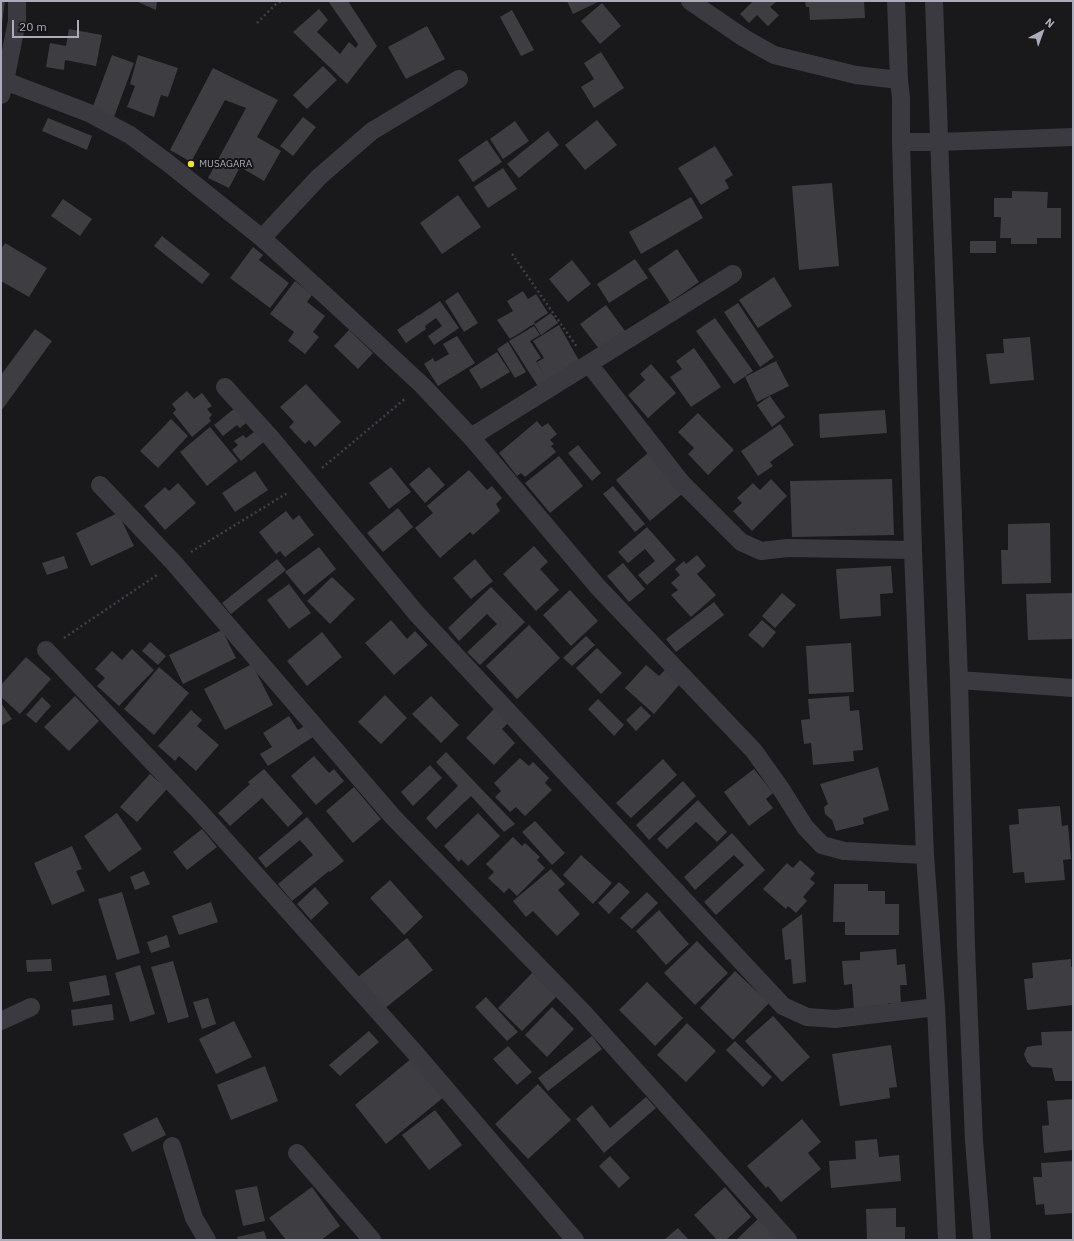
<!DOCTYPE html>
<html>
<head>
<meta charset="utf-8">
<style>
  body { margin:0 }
  #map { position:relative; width:1074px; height:1241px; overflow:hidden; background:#19191b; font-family:"IBM Plex Sans",sans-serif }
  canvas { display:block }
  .frame { position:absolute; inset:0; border:2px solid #abacba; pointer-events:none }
  .north { position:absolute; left:1022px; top:12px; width:40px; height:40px; -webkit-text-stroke:3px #141316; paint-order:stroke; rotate:41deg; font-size:11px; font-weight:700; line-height:16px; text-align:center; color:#abacba }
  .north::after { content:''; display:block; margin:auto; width:14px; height:18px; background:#abacba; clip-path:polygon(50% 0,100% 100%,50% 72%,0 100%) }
  .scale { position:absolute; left:12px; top:20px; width:67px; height:18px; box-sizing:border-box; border:2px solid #abacba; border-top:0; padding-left:5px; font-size:12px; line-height:14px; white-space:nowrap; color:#abacba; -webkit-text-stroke:3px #141316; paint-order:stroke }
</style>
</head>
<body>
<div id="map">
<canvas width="1074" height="1241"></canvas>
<div class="frame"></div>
<div class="north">N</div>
<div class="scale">20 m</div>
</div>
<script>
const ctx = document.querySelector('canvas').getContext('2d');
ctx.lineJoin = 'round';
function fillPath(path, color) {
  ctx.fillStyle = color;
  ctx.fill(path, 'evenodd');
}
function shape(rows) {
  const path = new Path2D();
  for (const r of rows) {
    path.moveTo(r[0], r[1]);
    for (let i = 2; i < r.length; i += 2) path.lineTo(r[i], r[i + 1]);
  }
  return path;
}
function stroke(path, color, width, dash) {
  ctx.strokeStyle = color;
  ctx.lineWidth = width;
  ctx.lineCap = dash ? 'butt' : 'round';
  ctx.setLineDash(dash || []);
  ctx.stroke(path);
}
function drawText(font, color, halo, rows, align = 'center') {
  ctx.font = font + ' "IBM Plex Sans",sans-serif';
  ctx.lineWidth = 4;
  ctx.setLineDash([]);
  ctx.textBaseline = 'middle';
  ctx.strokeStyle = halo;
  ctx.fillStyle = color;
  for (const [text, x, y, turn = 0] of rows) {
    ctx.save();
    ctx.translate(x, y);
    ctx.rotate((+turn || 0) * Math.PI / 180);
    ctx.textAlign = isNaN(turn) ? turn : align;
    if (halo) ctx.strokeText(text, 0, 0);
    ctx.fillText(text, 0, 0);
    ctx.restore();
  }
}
const building = shape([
  [1,1,5,1,2,24,1,24],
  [138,1,157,1,156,10,138,2],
  [328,1,348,1,377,46,347,84,293,32,319,9,328,20,317,32,340,54,349,42,356,48,358,44],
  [567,1,600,1,573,14],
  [753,1,775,1,776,2,770,7,779,15,768,26,757,15,749,23,740,14],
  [805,1,864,1,865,18,810,20,809,7,806,7],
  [602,3,621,26,600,44,581,21],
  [512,10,534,50,521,56,500,17],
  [427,26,445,59,406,79,388,47],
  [69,29,102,35,96,66,65,60,64,70,46,67,50,43,66,46],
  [601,52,624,88,594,108,581,87,594,79,584,63],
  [112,55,134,63,114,117,92,109],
  [138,55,178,68,168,97,161,95,154,117,127,107,135,86,130,84],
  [323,66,337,80,307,109,293,95],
  [213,68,278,100,257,137,281,151,264,181,240,167,229,188,208,178,246,108,225,100,191,162,170,150],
  [303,117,316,127,293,156,280,146],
  [48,118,92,136,87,150,42,131],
  [597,120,617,145,585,170,565,145],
  [515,121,529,141,503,159,490,139],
  [548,131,559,145,519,178,507,164],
  [487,140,502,162,473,182,458,160],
  [715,146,733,175,725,180,729,188,701,205,678,168],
  [503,168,517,189,488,208,474,187],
  [832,183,839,266,799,270,792,186],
  [1012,191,1048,192,1047,208,1061,208,1061,238,1037,238,1037,244,1011,244,1011,238,1000,238,1001,217,994,217,994,198,1012,198],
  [458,195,481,227,442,254,420,223],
  [691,197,703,218,641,254,629,232],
  [63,199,92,219,80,236,51,216],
  [162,236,210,274,202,284,154,246],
  [970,241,996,241,996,253,970,253],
  [5,243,47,268,29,297,1,281,1,249],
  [253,247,263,255,259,260,289,283,270,308,230,278],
  [677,249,699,282,670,302,648,269],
  [635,259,648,278,609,303,597,284],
  [572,260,591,284,568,302,549,279],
  [774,277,792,306,758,328,739,300],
  [295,281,312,295,307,302,325,316,313,332,319,337,305,354,288,341,294,332,270,314],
  [523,291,528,299,536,294,548,313,534,322,535,324,551,313,558,323,541,335,534,324,510,339,497,320,513,311,507,301],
  [458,292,478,323,464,332,445,301],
  [440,301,459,328,434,345,428,336,442,326,436,318,425,326,426,329,406,343,397,330,416,317,417,315,418,316],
  [738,303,774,357,760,367,724,312],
  [606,305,628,335,603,354,580,324],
  [715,318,753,371,734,384,696,331],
  [559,325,581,364,541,391,509,341,534,326,540,335,530,341,541,358,536,361,546,378,537,362,544,358,533,341],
  [35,329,52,341,1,411,1,375],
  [349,330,373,353,358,369,334,346],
  [457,336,475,363,438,386,424,364,433,358,435,362,449,354,443,344],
  [1030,337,1034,380,990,384,986,354,1004,353,1003,339],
  [508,342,526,372,515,378,497,349],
  [694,348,721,387,691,407,670,377,682,369,676,361],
  [497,352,510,372,481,389,469,370],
  [776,361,789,386,757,402,745,377],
  [651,364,676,393,648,418,628,395,645,380,640,374],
  [306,384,341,422,315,447,309,440,305,444,289,427,294,422,280,407],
  [187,391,194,399,202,393,212,406,207,409,212,415,209,418,211,421,192,437,173,413,176,410,172,404],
  [770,396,785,417,772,427,757,405],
  [240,404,252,418,240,428,237,425,223,436,214,425],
  [885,410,887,433,820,438,819,414],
  [698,413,734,450,708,475,688,454,694,448,678,432],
  [171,419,188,436,158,468,140,451],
  [537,421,542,427,548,423,557,434,550,440,554,444,551,446,556,452,525,477,521,473,517,476,499,453],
  [780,424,794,445,770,462,773,466,758,476,741,451],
  [210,427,238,461,207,486,180,452],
  [257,430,266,440,241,461,232,450,238,445,234,441,243,435,246,438],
  [578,445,601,473,592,481,568,453],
  [648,453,682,494,650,521,616,480],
  [559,456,583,486,550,513,525,483],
  [391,467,411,492,389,509,369,483],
  [429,467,445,485,425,503,409,484],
  [469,470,487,490,492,486,502,498,496,504,500,511,473,535,470,532,440,558,415,528,433,513,427,506],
  [255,471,268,490,235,512,222,493],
  [771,479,787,496,752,531,733,511,742,503,737,498,753,483,760,490],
  [892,479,894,535,792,537,790,481],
  [178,483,196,503,165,530,144,506,165,487,169,491],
  [613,486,645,524,635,532,603,494],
  [398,508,413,527,383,552,367,533],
  [286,511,293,520,299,515,314,535,285,557,280,551,276,554,259,532],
  [118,513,134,546,91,566,76,533],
  [1050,523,1051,583,1002,584,1001,550,1008,550,1008,524],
  [647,527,676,560,647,585,638,575,655,561,645,549,628,563,618,552],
  [534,546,548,562,540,569,559,590,536,611,503,574],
  [319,547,336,569,304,595,285,572],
  [697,555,706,566,697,574,716,595,691,617,671,595,678,590,671,583,680,575,675,569,684,561,686,564],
  [64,556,68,568,47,575,42,563],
  [277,559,286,570,231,614,222,603],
  [475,559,493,581,471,599,453,578],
  [623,563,645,589,629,602,607,576],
  [891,566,893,593,880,594,881,616,840,619,836,569],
  [332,577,355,599,330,624,307,601],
  [289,584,311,613,289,629,267,600],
  [491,587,525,622,480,665,467,652,497,624,487,614,459,641,448,628],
  [570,590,598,621,571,646,543,615],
  [782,593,796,605,775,628,762,616],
  [1073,593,1073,639,1028,640,1026,594],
  [714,602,724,615,676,652,666,639],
  [391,620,407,639,415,631,428,645,394,675,365,643],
  [762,620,776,632,763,648,748,635],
  [529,625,560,658,517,699,486,666],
  [222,630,236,658,183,684,169,655],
  [322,632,342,657,307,686,287,661],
  [586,636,595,645,572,666,563,658],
  [150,642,166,656,158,665,142,651],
  [851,643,854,692,809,694,806,646],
  [597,648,622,673,601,694,576,668],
  [132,649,154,670,119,706,97,686,105,678,95,669,112,651,122,660],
  [26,657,51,679,20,714,1,697,1,685],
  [252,664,273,705,225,730,204,689],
  [646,665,659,676,665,670,680,684,654,714,625,688],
  [159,667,189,693,154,735,124,709],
  [385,695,407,718,381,744,358,722],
  [75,696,99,721,69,751,44,727],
  [431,696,459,725,441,743,412,714],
  [849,696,850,711,859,710,863,750,853,751,854,761,813,765,811,743,804,744,801,720,810,719,808,699],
  [42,697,51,706,36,723,26,715],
  [598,699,624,725,614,736,588,709],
  [1,703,12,719,1,726],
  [641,706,651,716,636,731,626,720],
  [494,709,508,723,502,729,515,743,494,765,466,738],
  [191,710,202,720,197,726,219,745,196,771,179,756,175,761,158,746],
  [289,716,298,730,306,725,313,737,268,766,260,754,272,747,263,733],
  [446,752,515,824,504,832,471,796,436,829,426,818,458,786,436,762],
  [314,756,329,773,334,769,344,781,316,805,291,776],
  [520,758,529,766,533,762,549,778,545,783,552,790,525,816,516,807,510,812,495,797,501,791,494,783],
  [663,759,677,775,631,818,616,803],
  [430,765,442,778,413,806,401,792],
  [878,767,889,810,863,818,864,824,836,831,832,820,825,814,824,807,828,804,820,784],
  [264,769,303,813,288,827,262,798,230,826,218,813,250,784,248,782],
  [754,769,773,793,766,799,773,808,749,826,724,792],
  [150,774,167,789,137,822,120,807],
  [683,781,696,796,649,840,636,825],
  [354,787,381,819,353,843,326,811],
  [698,800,727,832,717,842,696,822,667,849,657,839],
  [1060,806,1062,826,1068,825,1071,859,1063,860,1065,880,1025,883,1024,872,1013,873,1009,825,1019,824,1018,809],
  [117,813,142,849,109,872,84,836],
  [478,813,500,836,468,866,461,859,459,862,444,846],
  [307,817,344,861,330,872,329,871,292,901,278,884,313,855,300,840,266,868,258,858],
  [535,821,565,853,552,865,522,832],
  [202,829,217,847,187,870,173,852],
  [732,833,765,870,716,915,704,902,744,865,734,855,695,890,684,877],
  [513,837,522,846,525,843,540,857,537,860,545,868,517,896,509,888,504,893,488,878,494,872,486,864],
  [72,846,82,869,76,871,85,891,52,905,34,863],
  [581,855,612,883,593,904,563,875],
  [800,860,815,873,810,879,815,883,803,897,807,901,796,913,788,906,786,909,763,889,787,863,793,868],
  [551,869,565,884,558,890,580,914,557,936,533,911,526,917,513,901],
  [144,871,150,884,135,890,130,877],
  [390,880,423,917,404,935,370,898],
  [619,882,630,892,609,914,598,903],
  [834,884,868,884,868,891,885,891,885,904,899,904,899,935,845,935,845,922,833,922],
  [315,887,329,903,311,920,297,904],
  [122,892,140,953,117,960,98,899],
  [647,892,658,903,632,929,620,918],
  [211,902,218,922,179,935,172,916],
  [659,910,689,944,666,965,636,931],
  [802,914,806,982,793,984,791,959,785,960,782,929],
  [167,935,170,947,151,953,147,942],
  [407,938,433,970,384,1009,358,977],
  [697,941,728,973,695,1005,664,973],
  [896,949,897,965,905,964,907,985,900,985,901,1003,888,1003,888,1007,854,1010,852,984,844,985,842,961,860,960,860,952],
  [51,959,52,971,27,972,26,960],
  [1071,959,1071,967,1073,966,1073,1005,1027,1010,1024,979,1033,978,1032,963],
  [173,961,189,1017,168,1023,151,967],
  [140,965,155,1014,130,1022,115,973],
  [735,971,769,1003,733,1040,700,1008],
  [533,972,557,996,522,1031,498,1008],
  [106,975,110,995,73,1002,69,982],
  [647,982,683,1018,655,1046,619,1010],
  [486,997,518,1032,507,1041,475,1007],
  [208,998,216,1024,202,1029,193,1002],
  [112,1004,114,1020,73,1026,71,1010],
  [552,1007,574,1029,547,1057,525,1035],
  [773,1016,810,1057,782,1082,745,1041],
  [234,1021,252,1057,216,1074,199,1039],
  [687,1023,716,1051,686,1082,657,1055],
  [369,1031,379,1042,340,1076,329,1065],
  [1072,1031,1073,1038,1073,1081,1055,1081,1052,1068,1032,1067,1027,1062,1024,1054,1027,1047,1033,1046,1042,1045,1041,1032],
  [592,1036,602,1049,548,1091,538,1078],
  [735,1041,772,1077,763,1087,726,1050],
  [891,1045,897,1087,889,1088,890,1098,840,1106,832,1054],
  [508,1046,532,1072,517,1085,493,1059],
  [412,1058,444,1097,386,1144,355,1105],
  [265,1066,278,1101,231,1120,217,1085],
  [538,1084,571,1120,528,1159,495,1124],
  [646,1097,656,1108,604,1153,576,1119,592,1105,610,1128],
  [1073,1099,1073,1150,1044,1153,1042,1126,1049,1125,1047,1101],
  [435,1110,462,1145,429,1170,402,1135],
  [157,1117,166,1135,132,1152,123,1134],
  [802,1119,821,1142,808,1153,821,1169,781,1202,768,1186,766,1188,747,1166],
  [877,1139,879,1157,899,1155,901,1181,831,1188,829,1161,856,1159,855,1141],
  [610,1156,630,1178,619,1188,599,1166],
  [1073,1161,1073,1213,1045,1215,1044,1204,1036,1205,1033,1177,1042,1177,1041,1163],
  [257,1186,265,1221,243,1226,235,1190],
  [312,1187,340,1226,321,1240,286,1240,269,1218],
  [725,1187,751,1217,726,1240,717,1240,694,1215],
  [896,1208,896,1227,905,1227,905,1240,867,1240,866,1209],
  [760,1217,777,1240,736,1240],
  [678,1228,689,1240,664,1240],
  [264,1231,267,1240,238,1240,237,1237]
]);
const path = shape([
  [257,23,276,4,282,1],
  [512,254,577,347],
  [322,468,406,398],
  [191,552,289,492],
  [64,638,157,575]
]);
const minor = shape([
  [690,1,744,38,774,55,856,75,899,80],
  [896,1,899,80,901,98,901,142,913,550,925,855,936,1007,947,1240],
  [934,1,959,680,966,947,974,1141,982,1240],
  [5,81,89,113,130,135,168,163,262,238,326,296,422,385,471,437,597,586,754,751,781,789,805,827,822,845,844,851,925,855],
  [1,95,5,81,17,21,17,1],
  [901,142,939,142,1073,137],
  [262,238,319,177,372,131,459,79],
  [589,364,681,482,741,542,761,551,788,548,913,550],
  [225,387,272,439,416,613,783,1006,807,1017,835,1019,936,1007],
  [471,437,733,274],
  [100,485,174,563,393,817,582,1011,788,1240],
  [46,650,199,811,417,1055,575,1240],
  [959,680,1073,688],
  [1,1021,31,1007],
  [172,1146,194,1218,207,1240],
  [297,1153,372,1240]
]);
const markers = [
  [191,164,4,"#f1df3a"]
];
const poiNames = [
  ["MUSAGARA",199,164]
];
fillPath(building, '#3e3e42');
stroke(path, '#404047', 2.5, [2, 3]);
stroke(minor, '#3a3a40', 18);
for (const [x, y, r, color] of markers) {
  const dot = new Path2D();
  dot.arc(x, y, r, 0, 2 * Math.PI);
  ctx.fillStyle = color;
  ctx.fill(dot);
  stroke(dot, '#141316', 1.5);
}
drawText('10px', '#abacba', '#141316', poiNames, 'left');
</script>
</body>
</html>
